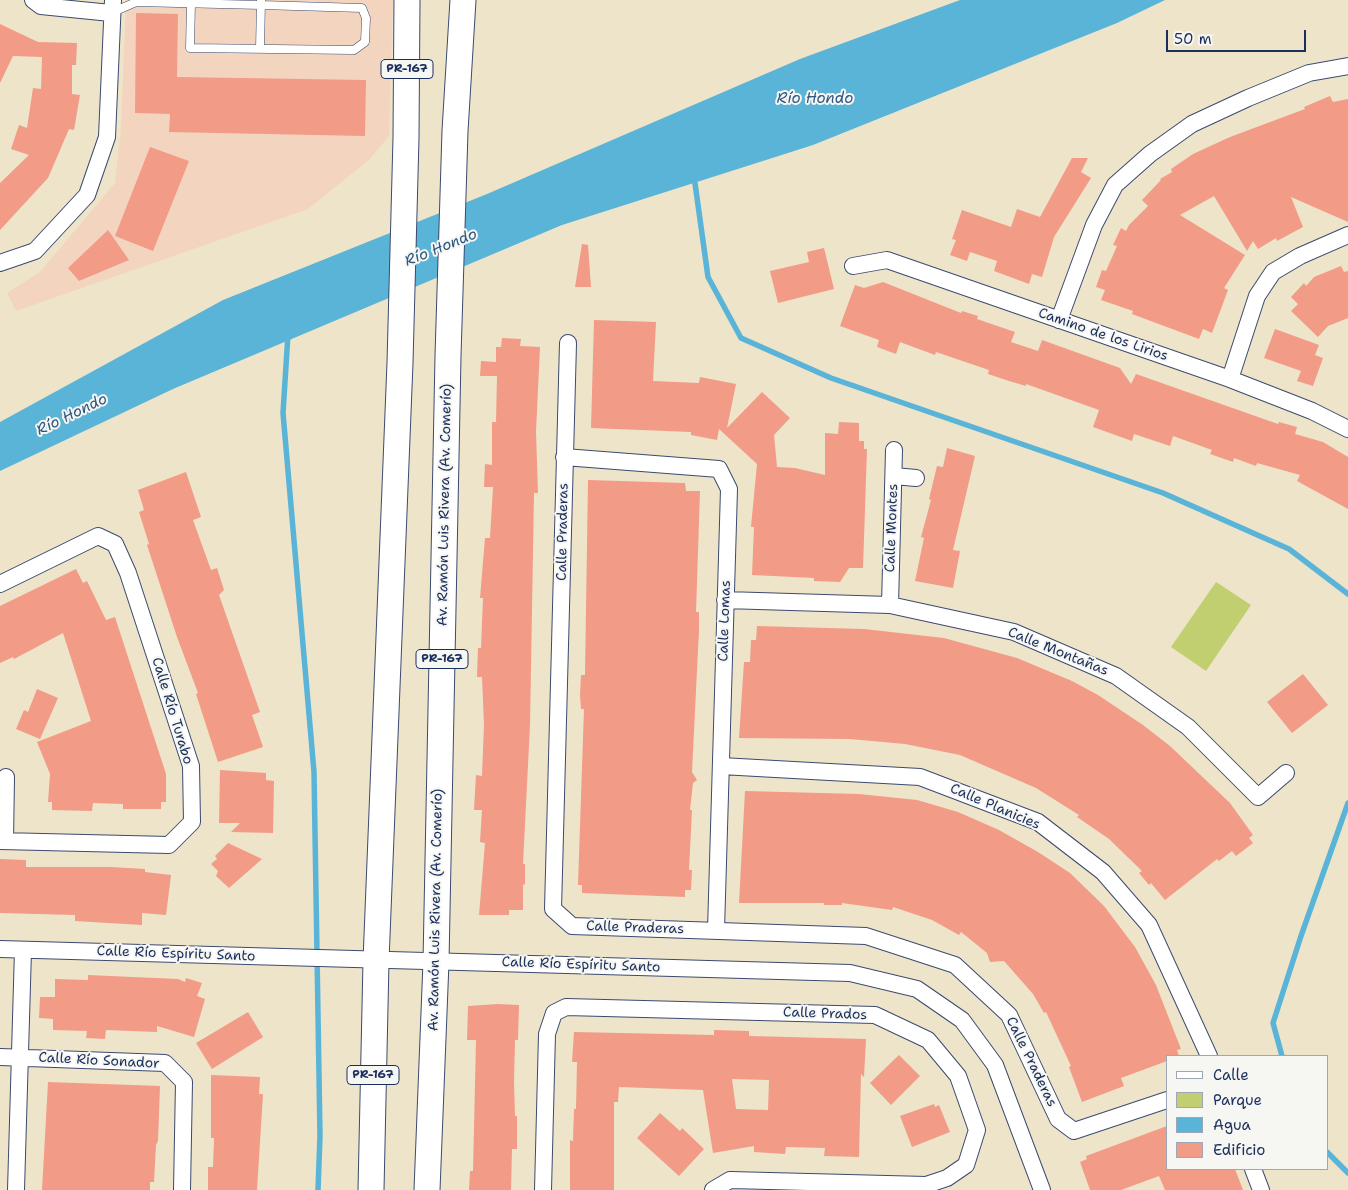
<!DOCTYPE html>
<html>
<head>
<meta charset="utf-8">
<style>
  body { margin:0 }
  #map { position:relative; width:1348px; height:1190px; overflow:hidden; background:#eee4c9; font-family:"Shantell Sans",sans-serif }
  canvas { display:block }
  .legend { position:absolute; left:1166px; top:1055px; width:162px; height:115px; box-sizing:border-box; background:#f6f6f2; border:1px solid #9ea6b7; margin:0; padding:6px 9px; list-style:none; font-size:15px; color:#1b2f5e }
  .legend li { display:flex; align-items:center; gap:10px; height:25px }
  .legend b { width:25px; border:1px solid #9ea6b7 }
  .scale { position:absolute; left:1166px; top:30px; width:140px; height:22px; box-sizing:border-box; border:2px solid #1b2f5e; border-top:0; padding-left:6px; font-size:15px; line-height:18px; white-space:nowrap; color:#1b2f5e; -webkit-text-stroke:4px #f6f6f2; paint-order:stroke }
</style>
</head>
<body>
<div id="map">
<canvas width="1348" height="1190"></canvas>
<ul class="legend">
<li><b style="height:6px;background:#fff"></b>Calle</li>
<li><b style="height:14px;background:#c1cf71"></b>Parque</li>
<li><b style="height:14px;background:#5ab4d8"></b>Agua</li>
<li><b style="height:14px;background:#f29b87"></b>Edificio</li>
</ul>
<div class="scale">50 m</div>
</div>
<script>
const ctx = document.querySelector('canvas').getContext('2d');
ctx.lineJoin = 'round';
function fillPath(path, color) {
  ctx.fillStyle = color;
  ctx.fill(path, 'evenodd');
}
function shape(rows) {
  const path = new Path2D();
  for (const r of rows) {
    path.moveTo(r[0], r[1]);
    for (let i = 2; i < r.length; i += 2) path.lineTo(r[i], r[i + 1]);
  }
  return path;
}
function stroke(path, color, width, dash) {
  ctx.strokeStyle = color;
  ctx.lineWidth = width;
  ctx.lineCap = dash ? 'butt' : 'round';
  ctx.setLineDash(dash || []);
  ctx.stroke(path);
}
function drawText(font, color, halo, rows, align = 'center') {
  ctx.font = font + ' "Shantell Sans",sans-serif';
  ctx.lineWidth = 4;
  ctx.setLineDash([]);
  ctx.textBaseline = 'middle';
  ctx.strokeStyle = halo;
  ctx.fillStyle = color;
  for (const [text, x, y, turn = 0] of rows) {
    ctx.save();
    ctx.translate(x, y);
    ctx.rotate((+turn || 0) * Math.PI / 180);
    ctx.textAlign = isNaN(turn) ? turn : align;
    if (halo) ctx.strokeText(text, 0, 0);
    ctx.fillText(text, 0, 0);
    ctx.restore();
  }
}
const built = shape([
  [126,0,393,0,389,136,370,159,308,209,16,311,7,293,40,272,115,183,121,127]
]);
const green = shape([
  [1216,582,1251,605,1206,671,1171,647]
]);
const water = shape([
  [960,0,1165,0,1117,23,813,145,562,225,173,389,0,471,0,422,223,300,487,194,800,59]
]);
const stream = shape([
  [694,176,708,277,741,338,831,378,1163,493,1289,549,1348,594],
  [288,334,283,413,314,772,320,1136,318,1190],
  [1282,1056,1273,1023,1301,936,1348,803],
  [1327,1152,1348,1173]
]);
const building = shape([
  [136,13,178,14,177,77,366,80,365,136,169,132,170,114,135,113],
  [0,24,38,42,77,43,76,65,72,65,72,94,80,95,74,130,69,129,48,178,0,230,0,183,29,155,11,149,19,125,27,128,33,88,41,89,42,57,13,56,0,83],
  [1330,96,1333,102,1348,99,1348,222,1291,197,1303,227,1277,241,1276,238,1258,249,1253,241,1247,251,1214,196,1180,215,1245,255,1224,288,1228,290,1212,333,1203,329,1199,339,1132,314,1133,311,1101,300,1105,290,1096,287,1102,270,1106,271,1117,246,1113,245,1121,228,1126,231,1129,225,1148,206,1142,200,1161,180,1160,179,1172,172,1171,169,1193,154,1230,137,1305,109,1304,107],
  [150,147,189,161,153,251,115,236],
  [1072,158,1088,158,1081,172,1091,178,1054,237,1042,277,1032,274,1029,284,994,271,997,261,970,252,967,261,950,255,956,240,952,239,962,210,1011,227,1017,209,1040,217],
  [108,230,129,260,79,281,68,268],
  [582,244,588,245,591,287,575,287],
  [824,248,834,289,778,303,770,271,809,262,807,252],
  [1341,266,1344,272,1348,271,1348,318,1328,326,1318,337,1291,311,1298,304,1291,297,1304,283,1306,286,1314,277],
  [883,282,961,313,962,311,978,316,977,319,1015,332,1011,342,1038,351,1042,340,1120,368,1131,384,1136,374,1278,424,1279,422,1297,427,1295,434,1323,442,1348,457,1348,509,1297,481,1300,475,1257,463,1256,466,1234,458,1233,462,1210,454,1212,450,1173,436,1170,446,1134,434,1132,441,1093,427,1099,410,1026,384,1026,386,1009,381,988,374,989,370,936,352,935,355,900,342,896,354,877,347,879,340,840,326,855,285,864,288],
  [594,320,656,322,653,381,699,383,700,377,736,384,727,428,762,392,790,418,774,435,777,467,795,468,825,475,825,433,838,434,839,422,859,423,859,441,864,441,864,449,867,449,863,568,849,568,840,582,814,581,814,578,752,575,754,527,751,527,757,464,719,429,717,440,691,435,691,432,591,428],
  [1275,329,1319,345,1315,355,1323,358,1313,386,1297,381,1301,371,1264,358],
  [502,338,521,339,520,346,540,347,536,432,538,493,534,493,530,725,523,864,525,864,525,885,523,884,523,910,509,910,509,915,479,915,485,843,480,842,482,810,474,810,476,775,482,776,484,725,482,677,477,677,478,648,481,648,483,598,480,598,485,538,490,538,493,487,484,487,485,464,492,465,492,422,496,422,497,376,480,376,481,361,496,362,496,347,501,347],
  [947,448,975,456,953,550,960,551,953,588,915,581,924,538,921,537,931,500,929,499,937,466,943,467],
  [186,472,201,517,193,520,211,570,217,568,224,590,219,595,260,712,252,715,263,747,218,762,196,694,198,693,177,637,147,545,149,544,139,512,144,510,138,490],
  [588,480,685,483,686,491,700,491,696,612,699,612,699,630,692,772,697,780,693,783,690,810,692,810,689,870,692,870,691,890,685,890,685,897,582,893,582,885,578,885,584,709,581,709,580,695,581,675,585,675],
  [76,569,83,583,87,581,106,620,115,617,166,774,166,802,161,802,161,809,123,809,123,804,93,803,92,811,52,810,52,802,48,802,50,774,37,742,91,721,63,633,14,659,13,657,0,663,0,606],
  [757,626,864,629,944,638,1017,658,1072,681,1098,695,1143,725,1170,746,1230,803,1253,835,1249,838,1253,843,1236,856,1232,851,1219,861,1217,859,1165,900,1151,883,1149,885,1139,873,1142,871,1109,839,1077,817,1079,815,1036,788,960,755,905,744,850,739,739,738,744,662,750,662,751,640,756,640],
  [1303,674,1328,705,1292,733,1267,702],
  [37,689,58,698,40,739,16,729,24,710,28,712],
  [220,770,266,773,266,780,274,781,273,833,231,832,240,823,219,823],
  [745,791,859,794,917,800,958,812,999,830,1038,852,1070,873,1104,906,1135,947,1156,985,1181,1049,1177,1050,1179,1056,1167,1056,1167,1061,1121,1078,1124,1086,1082,1102,1069,1067,1071,1066,1046,1012,1044,1013,1033,994,1004,961,990,962,987,953,961,932,959,935,932,920,893,907,892,910,842,903,842,905,824,905,824,903,739,903],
  [228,843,262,859,229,888,216,876,218,871,211,864,217,859,215,856],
  [0,859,26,860,26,867,111,867,145,869,145,872,171,875,166,915,142,913,142,925,75,921,75,915,0,913],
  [88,975,178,979,185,982,186,978,202,983,197,996,205,999,194,1037,157,1026,157,1032,106,1030,105,1039,86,1038,87,1031,53,1030,53,1019,39,1018,40,997,55,997,55,979,88,980],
  [498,1004,519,1005,518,1040,515,1040,514,1081,515,1116,517,1116,517,1149,512,1149,511,1190,469,1190,470,1171,473,1171,476,1040,467,1040,468,1006],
  [248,1012,263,1037,212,1069,196,1043],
  [714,1030,749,1031,749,1036,866,1039,864,1077,861,1074,859,1157,824,1156,825,1148,786,1147,785,1154,754,1152,754,1146,713,1153,703,1090,619,1087,618,1102,614,1102,614,1190,570,1190,570,1140,573,1141,574,1109,576,1109,577,1062,572,1062,574,1032,714,1035],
  [732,1079,769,1080,768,1110,736,1109],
  [899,1055,920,1076,891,1105,870,1083],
  [211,1075,260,1077,259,1094,263,1094,257,1190,208,1190,208,1167,213,1167,214,1138,211,1138],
  [48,1082,160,1086,158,1141,156,1145,154,1182,150,1182,150,1190,42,1190],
  [934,1104,935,1107,939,1105,950,1132,912,1147,900,1116],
  [660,1113,680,1131,682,1128,704,1149,679,1176,637,1138],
  [1167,1126,1167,1169,1235,1169,1243,1190,1165,1190,1159,1176,1121,1190,1090,1190,1080,1162,1087,1159,1086,1156]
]);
const service = shape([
  [113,12,136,2,261,5,362,8,366,18,365,42,354,50,190,48,191,3],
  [260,49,261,1]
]);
const minor = shape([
  [33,0,41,6,111,13],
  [0,263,35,251,87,195,107,137,113,0],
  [853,266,887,260,1230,379,1312,411,1348,429],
  [1059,320,1094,225,1115,185,1150,154,1192,124,1248,98,1309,73,1348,66],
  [568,343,553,909,572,926,866,936,955,965,1009,1015,1058,1119,1074,1131,1167,1100],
  [1230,379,1257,296,1273,272,1300,256,1348,235],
  [564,457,719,469,729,489,716,930],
  [894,476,916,478],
  [0,584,98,536,115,544,128,573,191,766,192,822,169,845,0,841],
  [725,600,890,605,1014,632,1116,676,1188,727,1258,797,1286,773],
  [890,605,894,450],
  [721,766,920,777,1038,822,1103,872,1149,925,1209,1056],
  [5,841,6,777],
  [0,949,850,973,917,989,962,1020,995,1065,1042,1190],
  [0,1057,165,1063,184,1082,182,1190],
  [1253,1169,1261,1190],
  [16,1190,23,950],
  [543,1190,547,1034,554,1013,566,1007,875,1015,928,1040,958,1076,977,1130,966,1165,947,1178,926,1185,730,1180,713,1190]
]);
const primary = shape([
  [371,1190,376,961,400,363,406,138,407,0],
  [427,1190,436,962,448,356,455,131,463,0]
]);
const shields = [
  [407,69,52],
  [442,659,52],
  [373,1075,52]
];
const shieldNames = [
  ["PR-167",407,69],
  ["PR-167",442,659],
  ["PR-167",373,1075]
];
const streetNames = [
  ["Camino de los Lirios",1103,335,19],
  ["Av. Ramón Luis Rivera (Av. Comerío)",445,505,-89],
  ["Calle Montes",892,528,-88],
  ["Calle Praderas",563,532,-89],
  ["Calle Lomas",725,621,-88],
  ["Calle Montañas",1058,652,22],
  ["Calle Río Turabo",172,711,73],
  ["Calle Planicies",995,807,23],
  ["Av. Ramón Luis Rivera (Av. Comerío)",436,910,-89],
  ["Calle Praderas",635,928,2],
  ["Calle Río Espíritu Santo",176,954,2],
  ["Calle Río Espíritu Santo",581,965,2],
  ["Calle Prados",825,1014,2],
  ["Calle Río Sonador",99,1061,3],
  ["Calle Praderas",1031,1062,64]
];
const waterNames = [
  ["Río Hondo",815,99],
  ["Río Hondo",441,248,-22],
  ["Río Hondo",72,415,-26]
];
fillPath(built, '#f3d4bf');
fillPath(green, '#c1cf71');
fillPath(water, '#5ab4d8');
stroke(stream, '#5ab4d8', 5.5);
fillPath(building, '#f29b87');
stroke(service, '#3b4a6e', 9);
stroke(minor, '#3b4a6e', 18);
stroke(primary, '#3b4a6e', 27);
stroke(service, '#fff', 8);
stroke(minor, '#fff', 16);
stroke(primary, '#fff', 25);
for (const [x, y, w] of shields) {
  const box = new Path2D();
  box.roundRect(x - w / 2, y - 9.5, w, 19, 4);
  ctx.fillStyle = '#f6f6f2';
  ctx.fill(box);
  stroke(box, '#1b2f5e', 1);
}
drawText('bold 12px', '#1b2f5e', null, shieldNames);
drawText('14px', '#1b2f5e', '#f6f6f2', streetNames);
drawText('italic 15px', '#2e5783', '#f6f6f2', waterNames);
</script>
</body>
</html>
